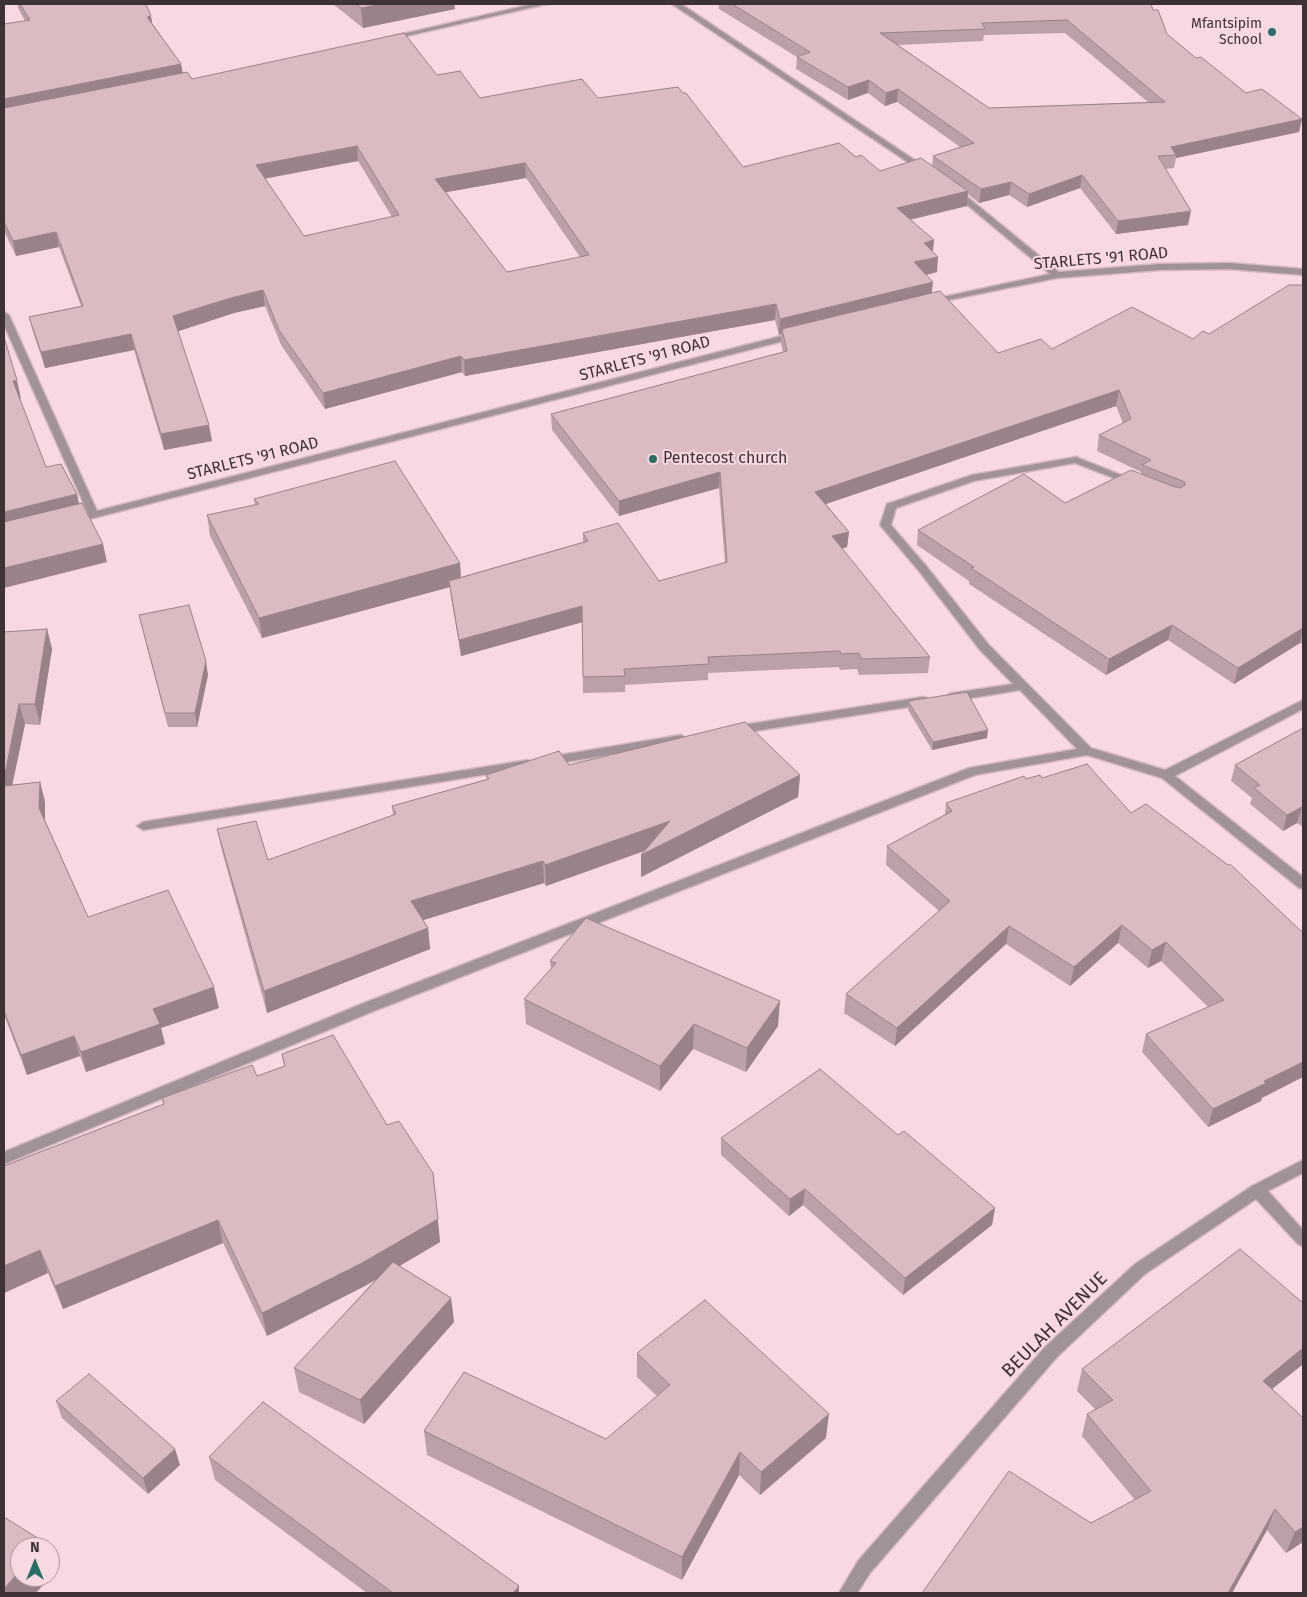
<!DOCTYPE html>
<html>
<head>
<meta charset="utf-8">
<style>
  body { margin:0 }
  #map { position:relative; width:1307px; height:1597px; overflow:hidden; background:#f9d9e1; font-family:"Fira Sans",sans-serif }
  canvas { display:block }
  .frame { position:absolute; inset:0; border:5px solid #3e3235; pointer-events:none }
  .north { position:absolute; left:10px; top:1537px; width:50px; height:50px; box-sizing:border-box; background:#f9d9e1; border:1px solid #ae969c; border-radius:50%; rotate:0deg; font-size:14px; font-weight:700; line-height:20px; text-align:center; color:#3e3235 }
  .north::after { content:''; display:block; margin:auto; width:18px; height:22px; background:#286e64; clip-path:polygon(50% 0,100% 100%,50% 72%,0 100%) }
</style>
</head>
<body>
<div id="map">
<canvas width="1307" height="1597"></canvas>
<div class="frame"></div>
<div class="north">N</div>
</div>
<script>
const ctx = document.querySelector('canvas').getContext('2d');
ctx.lineJoin = 'round';
function shape(rows) {
  const path = new Path2D();
  for (const r of rows) {
    path.moveTo(r[0], r[1]);
    for (let i = 2; i < r.length; i += 2) path.lineTo(r[i], r[i + 1]);
  }
  return path;
}
function stroke(path, color, width, dash) {
  ctx.strokeStyle = color;
  ctx.lineWidth = width;
  ctx.lineCap = dash ? 'butt' : 'round';
  ctx.setLineDash(dash || []);
  ctx.stroke(path);
}
function fillPath(path, color) {
  ctx.fillStyle = color;
  ctx.fill(path, 'evenodd');
}
function drawText(font, color, halo, rows, align = 'center') {
  ctx.font = font + ' "Fira Sans",sans-serif';
  ctx.lineWidth = 4;
  ctx.setLineDash([]);
  ctx.textBaseline = 'middle';
  ctx.strokeStyle = halo;
  ctx.fillStyle = color;
  for (const [text, x, y, turn = 0] of rows) {
    ctx.save();
    ctx.translate(x, y);
    ctx.rotate((+turn || 0) * Math.PI / 180);
    ctx.textAlign = isNaN(turn) ? turn : align;
    if (halo) ctx.strokeText(text, 0, 0);
    ctx.fillText(text, 0, 0);
    ctx.restore();
  }
}
const minor = shape([
  [533,4,547,4,389,40,385,38,533,4],
  [672,4,681,4,928,169,921,171,672,4],
  [955,187,1059,272,1160,264,1229,263,1303,269,1303,275,1229,269,1160,270,1057,278,929,304,929,300,1050,274,952,192,950,190,955,187],
  [4,312,9,315,97,511,793,333,796,332,801,335,799,337,74,523,70,522,69,520,70,518,88,513,4,325,4,312],
  [1076,457,1141,483,1136,486,1132,485,1075,463,974,481,896,508,891,525,927,567,988,644,1091,748,1165,770,1303,700,1303,709,1175,776,1303,877,1303,889,1298,887,1162,778,1087,755,975,775,369,1013,4,1164,4,1152,359,1005,969,768,1077,749,1020,690,953,701,949,700,947,697,949,694,953,693,1013,684,980,650,919,571,880,525,887,504,972,475,1076,457],
  [923,697,927,698,929,701,927,704,736,734,730,730,736,726,923,697],
  [681,735,687,739,685,742,548,765,542,761,548,757,681,735],
  [528,760,534,764,532,767,143,830,137,826,143,822,528,760],
  [1303,1160,1303,1173,1268,1191,1303,1230,1303,1246,1298,1244,1256,1199,1145,1274,1057,1357,870,1573,857,1593,839,1593,858,1561,1045,1347,1135,1264,1252,1186,1303,1160]
]);
const wall = shape([
  [17,4,146,4,151,16,152,23,181,64,183,73,192,79,437,75,480,98,598,98,683,93,743,167,856,157,880,171,932,166,933,156,960,147,897,102,885,106,868,93,848,100,796,69,797,57,719,9,719,4,1151,4,1153,10,1167,34,1196,58,1246,93,1302,119,1299,132,1176,158,1174,168,1165,169,1188,225,1116,234,1080,188,1027,207,1009,195,979,203,968,194,967,206,910,220,934,240,933,251,937,272,926,275,932,293,998,353,1193,339,1209,334,1303,285,1303,645,1300,643,1234,684,1168,640,1106,675,969,584,969,581,917,545,918,530,1065,503,1141,474,1141,472,1097,451,1099,435,1123,423,1116,406,826,504,849,532,847,547,842,549,930,657,928,673,859,675,857,669,840,670,839,667,708,673,708,680,625,685,625,692,583,693,582,622,461,656,451,597,450,587,262,638,210,536,207,515,255,505,254,499,460,563,461,577,583,542,583,533,659,581,725,563,719,488,619,516,552,430,551,414,783,352,781,344,781,334,779,335,775,320,465,376,462,372,325,409,281,345,265,306,234,313,178,331,212,441,164,450,134,350,45,368,33,332,29,317,81,306,59,247,16,256,4,231,4,24,25,21,19,10],
  [1065,33,1148,102,989,108,898,45,983,41,984,35],
  [358,161,392,217,304,236,265,178],
  [526,178,580,257,507,272,446,192],
  [333,4,454,4,455,9,363,28],
  [139,615,208,675,197,727,168,727,142,628],
  [47,629,52,649,40,725,25,724,12,785,40,782,45,802,45,820,88,917,219,1008,161,1028,165,1044,86,1072,80,1056,27,1075,4,1015,4,632],
  [908,701,987,738,932,750,908,710],
  [1303,728,1303,827,1297,823,1283,831,1250,804,1252,798,1231,781,1235,765],
  [569,765,800,775,798,797,641,877,641,855,645,851,546,886,544,883,423,920,428,928,430,949,267,1013,222,851,217,829,268,860,393,815,392,806,487,779,486,775],
  [1042,778,1131,813,1146,804,1262,1098,1261,1101,1208,1127,1142,1052,1146,1034,1208,1007,1161,961,1148,968,1118,943,1070,986,1006,944,895,1046,844,1013,846,994,939,911,886,865,887,846,945,815,946,803,1026,779],
  [550,961,778,1026,746,1072,693,1049,660,1091,526,1024,524,999,551,969],
  [282,1054,387,1125,433,1173,440,1242,400,1266,451,1298,454,1322,364,1424,299,1392,294,1368,376,1279,267,1336,223,1243,63,1309,48,1273,4,1293,163,1105,162,1098,257,1076,284,1066],
  [898,1135,995,1208,992,1225,903,1295,803,1205,789,1216,721,1155,721,1138],
  [1303,1303,1303,1364,1272,1389,1303,1418,1303,1542,1286,1553,1267,1530,1232,1593,922,1593,1091,1523,1135,1500,1082,1436,1087,1414,1096,1410,1077,1391,1082,1369],
  [637,1353,826,1438,760,1495,739,1475,682,1580,427,1455,424,1431,606,1439,657,1396,637,1377],
  [56,1401,180,1465,148,1494,62,1418],
  [209,1457,519,1586,519,1593,367,1593,215,1480]
]);
const shadedWall = shape([
  [382,4,454,4,455,9,363,28,361,8],
  [151,16,153,31,147,17],
  [181,64,183,78,4,114,4,99],
  [869,80,868,93,848,100,848,87],
  [898,89,897,102,885,106,886,93],
  [1302,119,1299,132,1176,158,1176,155,1171,147],
  [357,146,358,161,258,180,256,165],
  [525,163,526,178,436,194,435,179],
  [1082,175,1080,188,1027,207,1029,194],
  [1011,182,1009,195,979,203,981,189],
  [968,191,967,206,895,223,897,208],
  [1191,211,1188,225,1116,234,1118,221],
  [56,232,59,247,16,256,13,241],
  [934,240,932,255,924,243],
  [938,257,937,272,913,278,914,262],
  [933,282,931,298,782,329,781,334,779,335,780,319],
  [263,290,265,306,234,313,176,332,173,316,231,298],
  [776,304,775,320,465,376,464,360],
  [131,334,134,350,45,368,41,352],
  [461,356,462,372,325,409,323,393],
  [17,380,21,399,17,400,13,381],
  [1119,390,1116,406,814,508,815,492],
  [209,425,212,441,164,450,161,434],
  [720,472,719,488,619,516,619,501],
  [77,494,81,513,4,532,4,512],
  [849,532,847,547,831,552,832,536],
  [103,544,107,562,4,588,4,568],
  [460,563,461,584,449,581,450,587,262,638,259,618],
  [582,606,583,622,461,656,459,640],
  [1172,625,1168,640,1106,675,1109,659],
  [1303,628,1300,643,1234,684,1238,668],
  [47,629,52,649,40,725,35,704],
  [206,661,208,675,197,727,195,713],
  [19,704,25,724,8,806,4,791,4,779],
  [988,730,987,738,932,750,933,742],
  [800,775,798,797,641,877,641,855,660,845,546,886,545,865],
  [40,782,45,802,45,829,39,808],
  [1302,807,1297,823,1283,831,1287,815],
  [543,861,544,883,414,923,411,901],
  [1122,925,1118,943,1070,986,1074,967],
  [1009,926,1006,944,895,1046,897,1028],
  [428,928,430,949,267,1013,264,991],
  [1166,942,1161,961,1148,968,1152,950],
  [214,987,219,1008,161,1028,165,1044,86,1072,81,1052,153,1009],
  [780,1001,778,1026,746,1072,747,1048],
  [694,1024,693,1049,660,1091,660,1066],
  [74,1036,80,1056,27,1075,21,1055],
  [1303,1062,1303,1077,1262,1098,1261,1101,1208,1127,1213,1109,1264,1081],
  [433,1173,440,1242,365,1286,267,1336,262,1313],
  [805,1189,803,1205,789,1216,790,1199],
  [995,1208,992,1225,903,1295,905,1278],
  [218,1220,223,1243,63,1309,55,1286],
  [40,1250,48,1273,4,1293,4,1266],
  [451,1298,454,1322,364,1424,360,1400],
  [1303,1348,1303,1364,1256,1402,1263,1381],
  [829,1414,826,1438,760,1495,761,1472],
  [175,1449,180,1465,148,1494,143,1478],
  [740,1452,739,1475,682,1580,682,1557],
  [1275,1509,1267,1530,1232,1593,1228,1593],
  [1303,1527,1303,1542,1286,1553,1295,1532],
  [44,1542,46,1547,40,1547],
  [50,1556,55,1570,50,1577],
  [20,1570,20,1577,50,1577,36,1593,4,1593,4,1589],
  [519,1586,519,1593,513,1593]
]);
const building = shape([
  [20,4,146,4,151,16,147,17,181,64,4,99,4,24,30,20,20,4],
  [356,4,382,4,361,8,356,4],
  [732,4,1151,4,1153,10,1158,10,1167,34,1196,58,1201,57,1246,93,1262,89,1302,119,1171,147,1176,155,1158,156,1191,211,1118,221,1082,175,1029,194,1011,182,981,189,933,156,974,143,898,89,886,93,869,80,848,87,797,57,810,52,732,4],
  [1067,20,1165,102,989,108,880,33,985,29,982,23,1067,20],
  [404,33,437,75,460,71,480,98,582,79,598,98,678,87,683,93,686,93,743,167,839,143,856,157,861,155,880,171,921,158,968,191,897,208,934,240,924,243,938,257,914,262,933,282,780,319,776,304,464,360,461,356,323,393,279,330,263,290,231,298,173,316,209,425,161,434,131,334,41,352,29,317,83,306,56,232,13,241,4,222,4,108,187,72,192,79,404,33],
  [357,146,399,215,304,236,256,165,357,146],
  [525,163,589,255,507,272,435,179,525,163],
  [1289,285,1303,285,1303,628,1238,668,1172,625,1109,659,971,568,974,567,918,530,1024,474,1065,503,1131,470,1175,487,1180,488,1185,485,1185,482,1142,465,1151,460,1099,435,1131,419,1119,390,815,492,849,532,832,536,930,657,861,659,859,653,841,654,840,651,708,657,709,664,624,669,625,676,583,677,582,606,459,640,449,581,588,541,583,533,618,523,659,581,727,562,720,472,619,501,551,414,787,351,782,329,940,291,998,353,1041,339,1052,349,1132,307,1193,339,1203,331,1209,334,1289,285],
  [4,337,17,380,13,381,46,467,61,464,77,494,4,512,4,337],
  [395,461,460,563,259,618,207,515,259,504,254,499,395,461],
  [82,503,103,544,4,568,4,522,82,503],
  [189,605,206,661,195,713,165,713,139,615,189,605],
  [47,629,35,704,19,704,4,779,4,632,47,629],
  [967,692,988,730,933,742,908,701,967,692],
  [745,722,800,775,641,855,670,821,545,865,543,861,411,901,428,928,264,991,217,829,256,821,268,860,396,814,392,806,489,779,486,775,559,751,569,765,745,722],
  [1303,728,1303,808,1302,807,1287,815,1254,788,1260,785,1235,765,1303,728],
  [1087,764,1131,813,1146,804,1228,865,1230,864,1301,931,1303,930,1303,1062,1264,1081,1266,1083,1213,1109,1146,1034,1224,1000,1166,942,1152,950,1122,925,1074,967,1009,926,897,1028,846,994,950,901,887,846,952,811,946,803,1024,776,1026,779,1040,775,1042,778,1087,764],
  [40,782,39,808,88,917,168,890,214,987,153,1009,160,1024,81,1052,74,1036,21,1055,4,1011,4,786,40,782],
  [586,918,780,1001,747,1048,694,1024,660,1066,524,999,556,963,550,961,586,918],
  [333,1035,387,1125,399,1121,433,1173,438,1219,362,1263,262,1313,218,1220,55,1286,40,1250,4,1266,4,1166,164,1104,162,1098,252,1065,257,1076,285,1066,282,1054,333,1035],
  [820,1069,898,1135,904,1131,995,1208,905,1278,805,1189,790,1199,721,1138,820,1069],
  [1240,1249,1303,1303,1303,1348,1263,1381,1295,1410,1303,1418,1303,1527,1295,1532,1275,1509,1228,1593,922,1593,1009,1471,1091,1523,1151,1491,1087,1414,1113,1400,1082,1369,1240,1249],
  [393,1262,451,1298,360,1400,294,1368,393,1262],
  [705,1300,829,1414,761,1472,740,1452,682,1557,424,1431,464,1372,606,1439,670,1385,637,1353,705,1300],
  [89,1374,175,1449,143,1478,56,1401,89,1374],
  [263,1402,519,1586,513,1593,393,1593,209,1457,263,1402],
  [4,1517,44,1542,40,1547,20,1547,20,1570,4,1589,4,1517]
]);
const markers = [
  [1272,32,5,"#286e64"],
  [653,459,5,"#286e64"]
];
const farPoinames = [
  ["Mfantsipim",1262,24],
  ["School",1262,40]
];
const streetNames = [
  ["STARLETS '91 ROAD",1101,259,-5],
  ["STARLETS '91 ROAD",645,359,-15],
  ["STARLETS '91 ROAD",253,459,-14]
];
const poiNames = [
  ["Pentecost church",663,459]
];
const nearStreetnames = [
  ["BEULAH AVENUE",1055,1325,-45]
];
stroke(minor, '#d4b8bf', 3);
fillPath(minor, '#a09296');
fillPath(wall, '#bba1a7');
fillPath(shadedWall, '#998388');
fillPath(building, '#dabbc2');
stroke(building, '#998388', 1);
for (const [x, y, r, color] of markers) {
  const dot = new Path2D();
  dot.arc(x, y, r, 0, 2 * Math.PI);
  ctx.fillStyle = color;
  ctx.fill(dot);
  stroke(dot, '#f9d9e1', 2);
}
drawText('14px', '#3e3235', '#f9d9e1', farPoinames, 'right');
drawText('16px', '#3e3235', '#f9d9e1', streetNames);
drawText('16px', '#3e3235', '#f9d9e1', poiNames, 'left');
drawText('19px', '#3e3235', '#f9d9e1', nearStreetnames);
</script>
</body>
</html>
